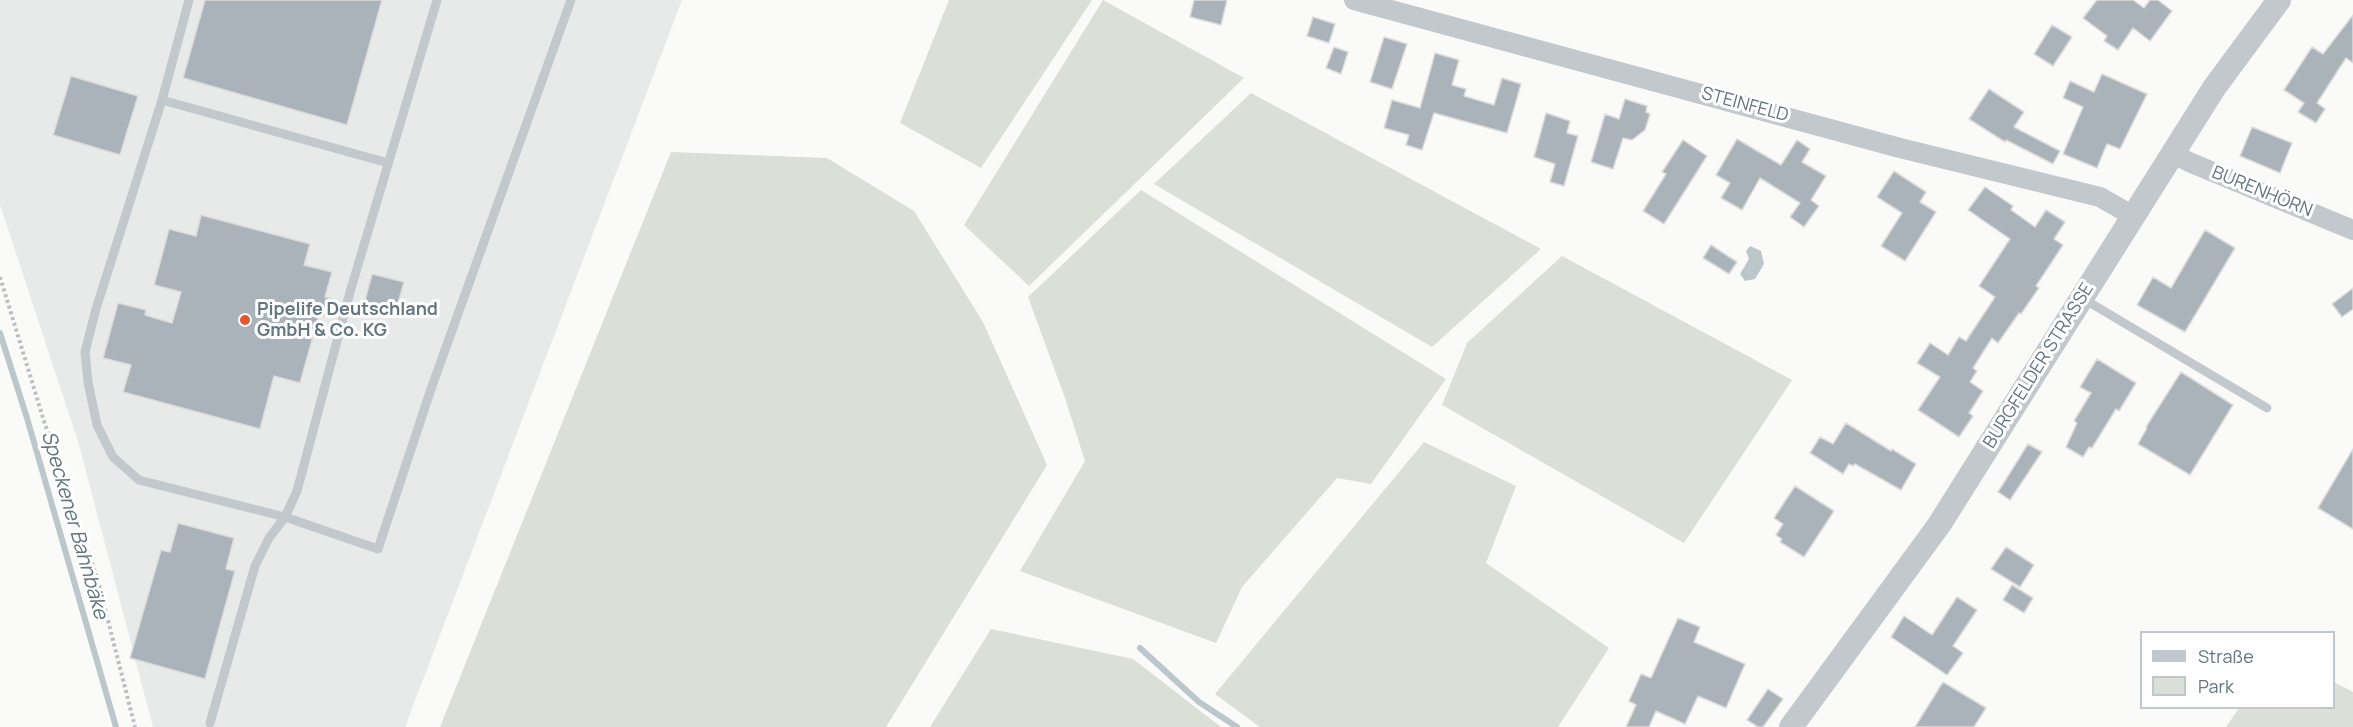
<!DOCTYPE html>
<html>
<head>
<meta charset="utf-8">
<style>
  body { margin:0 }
  #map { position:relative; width:2353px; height:727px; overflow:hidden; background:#fafaf8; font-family:Manrope,sans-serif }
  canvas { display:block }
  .legend { position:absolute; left:2140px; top:631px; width:195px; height:78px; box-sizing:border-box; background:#fff; border:2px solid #c1c8cd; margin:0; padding:8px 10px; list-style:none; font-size:18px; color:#657683 }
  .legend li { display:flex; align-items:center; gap:12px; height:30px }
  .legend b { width:30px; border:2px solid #c1c8cd }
</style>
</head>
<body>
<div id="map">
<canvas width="2353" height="727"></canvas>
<ul class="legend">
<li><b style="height:8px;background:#c3c8cc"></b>Straße</li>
<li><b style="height:16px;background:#dadfd7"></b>Park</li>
</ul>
</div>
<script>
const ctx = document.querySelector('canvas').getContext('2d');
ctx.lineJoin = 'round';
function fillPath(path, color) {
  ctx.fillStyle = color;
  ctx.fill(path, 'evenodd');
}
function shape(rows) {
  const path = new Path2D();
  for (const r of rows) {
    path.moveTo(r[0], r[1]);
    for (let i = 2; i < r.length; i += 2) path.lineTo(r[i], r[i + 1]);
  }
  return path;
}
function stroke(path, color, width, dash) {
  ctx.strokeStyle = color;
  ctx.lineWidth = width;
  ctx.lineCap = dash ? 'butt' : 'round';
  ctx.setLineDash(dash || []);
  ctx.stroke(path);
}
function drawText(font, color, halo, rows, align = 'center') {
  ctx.font = font + ' Manrope,sans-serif';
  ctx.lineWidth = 6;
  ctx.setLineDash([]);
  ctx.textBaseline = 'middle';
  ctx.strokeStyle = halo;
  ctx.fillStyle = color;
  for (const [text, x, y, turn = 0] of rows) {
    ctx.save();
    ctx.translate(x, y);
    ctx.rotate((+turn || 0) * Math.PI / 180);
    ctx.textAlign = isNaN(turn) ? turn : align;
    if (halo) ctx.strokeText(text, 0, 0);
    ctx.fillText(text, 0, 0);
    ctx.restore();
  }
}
const built = shape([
  [0,0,682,0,405,727,153,727,78,441,0,205]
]);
const green = shape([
  [949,0,1092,0,981,168,900,123],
  [1103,0,1244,78,1029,286,964,225],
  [1251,93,1541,249,1432,347,1154,184],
  [671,152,827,158,914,211,983,322,1047,465,886,727,440,727],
  [1141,190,1446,379,1371,484,1337,478,1242,587,1216,643,1020,571,1085,461,1065,398,1028,297],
  [1562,256,1792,380,1684,543,1442,405,1467,343],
  [1424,442,1516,486,1486,563,1609,648,1558,727,1260,727,1215,694],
  [991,629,1133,659,1221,727,930,727],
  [2334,682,2353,692,2353,727,2226,727,2239,708,2334,708]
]);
const water = shape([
  [1750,246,1761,251,1764,264,1755,279,1745,281,1740,274,1749,259,1746,251]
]);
const stream = shape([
  [0,333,27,418,116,727],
  [1140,648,1199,702,1237,727]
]);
const building = shape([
  [205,0,382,0,347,125,183,78,205,0],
  [1194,0,1227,0,1221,25,1190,17,1194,0],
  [2097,0,2133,0,2144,8,2150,0,2158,0,2172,11,2150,41,2133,28,2118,50,2104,41,2107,36,2083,18,2097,0],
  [2353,15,2353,63,2346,58,2317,103,2325,109,2316,123,2298,112,2304,103,2284,90,2312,47,2323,54,2353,15],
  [1313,17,1335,24,1329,43,1307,36,1313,17],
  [2052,25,2072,37,2053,66,2034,54,2052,25],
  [1384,37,1407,44,1392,89,1370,82,1384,37],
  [1334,47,1348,52,1341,74,1326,68,1334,47],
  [1435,53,1459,60,1452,85,1466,89,1464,96,1494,105,1502,78,1521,84,1507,133,1434,113,1422,150,1406,145,1409,135,1384,128,1392,100,1420,108,1435,53],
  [2102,74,2147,94,2120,149,2107,144,2097,168,2063,154,2083,107,2063,98,2070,81,2094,92,2102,74],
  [71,76,138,96,120,155,53,135,71,76],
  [1989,89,2024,112,2014,127,2060,151,2053,164,2006,140,2005,142,1969,119,1989,89],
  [1625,99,1647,106,1646,112,1650,114,1645,130,1632,140,1623,138,1613,169,1591,162,1605,114,1619,119,1625,99],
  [1546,113,1570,121,1567,133,1578,136,1564,186,1550,182,1555,164,1534,157,1546,113],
  [2252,127,2292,143,2280,173,2240,156,2252,127],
  [1737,139,1781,165,1797,140,1810,149,1802,162,1826,176,1811,200,1819,206,1804,227,1790,217,1800,203,1760,178,1742,210,1721,198,1730,183,1716,175,1737,139],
  [1683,140,1707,156,1664,224,1643,211,1666,174,1662,172,1683,140],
  [1894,171,1926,192,1920,202,1936,212,1905,261,1881,246,1902,213,1877,197,1894,171],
  [1985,187,2013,206,2011,210,2035,227,2046,210,2065,222,2054,239,2063,245,2036,286,2039,288,2021,314,2019,313,1998,343,1992,338,1973,368,1977,371,1970,382,1983,391,1969,413,1973,416,1959,437,1918,410,1940,377,1917,363,1930,343,1948,355,1959,337,1966,341,1995,297,1979,286,2010,239,1968,210,1985,187],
  [201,215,310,244,304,265,332,272,325,297,332,299,327,317,319,315,300,383,274,376,260,429,123,392,131,365,103,358,118,303,146,310,145,315,172,323,181,292,154,285,169,229,196,236,201,215],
  [2205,230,2235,248,2185,332,2137,305,2153,277,2171,288,2205,230],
  [1711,245,1737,262,1729,274,1703,258,1711,245],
  [372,274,404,282,394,317,363,308,372,274],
  [2353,288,2353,309,2342,317,2332,304,2353,288],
  [2097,359,2136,383,2119,411,2116,409,2092,448,2089,447,2083,457,2066,447,2077,423,2074,421,2091,393,2080,387,2097,359],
  [2181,372,2233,405,2190,475,2138,444,2147,428,2146,427,2181,372],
  [1846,423,1891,451,1892,449,1916,464,1901,490,1855,464,1853,466,1849,464,1843,474,1810,453,1820,437,1833,444,1846,423],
  [2028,444,2042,452,2010,500,1998,492,2028,444],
  [2353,449,2353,529,2318,508,2353,449],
  [1795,486,1834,511,1804,557,1780,542,1782,539,1776,535,1783,524,1774,518,1795,486],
  [178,523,234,538,226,569,235,571,205,679,130,658,161,550,170,552,178,523],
  [2006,547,2034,565,2020,587,1991,569,2006,547],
  [2012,585,2033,598,2024,613,2003,600,2012,585],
  [1957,597,1977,610,1953,646,1963,653,1947,675,1891,637,1904,616,1932,635,1957,597],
  [1678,618,1700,627,1694,642,1745,664,1726,708,1698,696,1685,724,1656,711,1649,727,1626,727,1636,705,1629,701,1641,674,1651,678,1678,618],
  [1943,682,1986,708,1974,727,1915,727,1943,682],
  [1768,689,1783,699,1763,727,1758,727,1747,720,1768,689]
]);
const path = shape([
  [0,277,44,421,98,581,135,727]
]);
const service = shape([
  [189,0,162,100,96,309,85,352,88,382,97,425,113,457,139,480,285,517,378,549,431,389,571,0],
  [162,100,388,163],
  [2082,298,2267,408],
  [210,723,255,566,269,538,285,517,297,491,350,292,437,0]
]);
const minor = shape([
  [1354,0,1900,148,2100,197,2133,216],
  [2172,153,2189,162,2353,230]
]);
const tertiary = shape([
  [1791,727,1939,525,2214,88,2279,0]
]);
const markers = [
  [245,320,6,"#e4572e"]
];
const streetNames = [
  ["STEINFELD",1745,105,15],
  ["BURENHÖRN",2262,192,22],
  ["BURGFELDER STRASSE",2039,366,-58]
];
const poiNames = [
  ["Pipelife Deutschland",257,310],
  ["GmbH & Co. KG",257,331]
];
const waterNames = [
  ["Speckener Bahnbäke",74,525,74]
];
fillPath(built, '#e8e9e9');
fillPath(green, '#dadfd7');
fillPath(water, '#bbc7cb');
stroke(stream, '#bbc7cb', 6);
fillPath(building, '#aab3b9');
stroke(building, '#dcdcda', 1.5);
stroke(path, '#bbbfc2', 4, [3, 3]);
stroke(service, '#c3c8cc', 9);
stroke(minor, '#c3c8cc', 20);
stroke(tertiary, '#c3c8cc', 24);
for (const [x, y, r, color] of markers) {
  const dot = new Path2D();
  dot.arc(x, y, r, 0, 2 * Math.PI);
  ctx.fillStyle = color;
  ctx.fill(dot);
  stroke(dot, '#fff', 2);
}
drawText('18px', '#657683', '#fff', streetNames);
drawText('bold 18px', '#657683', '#fff', poiNames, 'left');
drawText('italic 20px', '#60757c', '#fff', waterNames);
</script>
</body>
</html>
